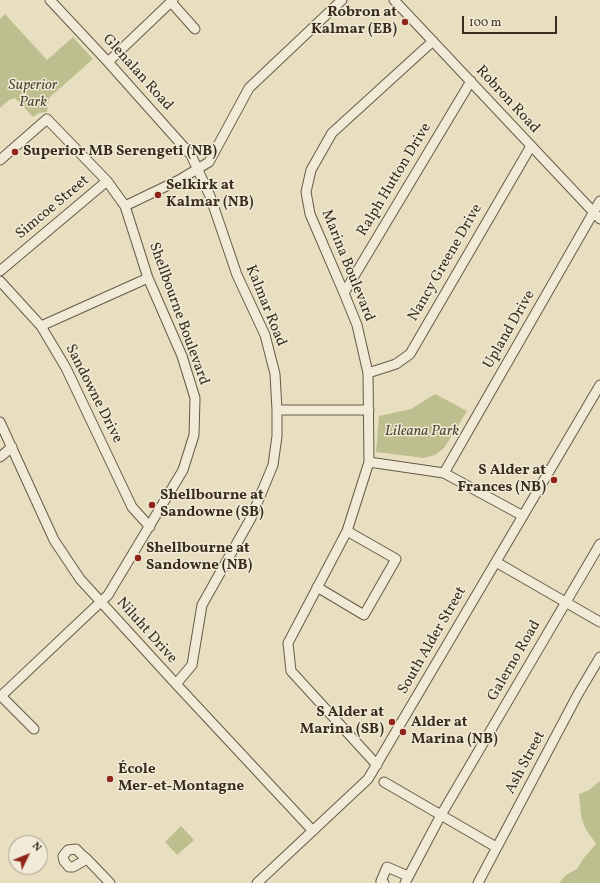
<!DOCTYPE html>
<html>
<head>
<meta charset="utf-8">
<style>
  body { margin:0 }
  #map { position:relative; width:600px; height:883px; overflow:hidden; background:#e8dfc1; font-family:Vollkorn,serif }
  canvas { display:block }
  .north { position:absolute; left:8px; top:835px; width:40px; height:40px; box-sizing:border-box; background:#f0ead7; border:1px solid #a79e8d; border-radius:50%; rotate:47deg; font-size:11px; font-weight:700; line-height:16px; text-align:center; color:#3a2d1d }
  .north::after { content:''; display:block; margin:auto; width:14px; height:18px; background:#8f2418; clip-path:polygon(50% 0,100% 100%,50% 72%,0 100%) }
  .scale { position:absolute; left:462px; top:16px; width:95px; height:18px; box-sizing:border-box; border:2px solid #3a2d1d; border-top:0; padding-left:5px; font-size:12px; line-height:14px; white-space:nowrap; color:#3a2d1d; -webkit-text-stroke:3px #f0ead7; paint-order:stroke }
</style>
</head>
<body>
<div id="map">
<canvas width="600" height="883"></canvas>
<div class="north">N</div>
<div class="scale">100 m</div>
</div>
<script>
const ctx = document.querySelector('canvas').getContext('2d');
ctx.lineJoin = 'round';
function fillPath(path, color) {
  ctx.fillStyle = color;
  ctx.fill(path, 'evenodd');
}
function shape(rows) {
  const path = new Path2D();
  for (const r of rows) {
    path.moveTo(r[0], r[1]);
    for (let i = 2; i < r.length; i += 2) path.lineTo(r[i], r[i + 1]);
  }
  return path;
}
function stroke(path, color, width, dash) {
  ctx.strokeStyle = color;
  ctx.lineWidth = width;
  ctx.lineCap = dash ? 'butt' : 'round';
  ctx.setLineDash(dash || []);
  ctx.stroke(path);
}
function drawText(font, color, halo, rows, align = 'center') {
  ctx.font = font + ' Vollkorn,serif';
  ctx.lineWidth = 3;
  ctx.setLineDash([]);
  ctx.textBaseline = 'middle';
  ctx.strokeStyle = halo;
  ctx.fillStyle = color;
  for (const [text, x, y, turn = 0] of rows) {
    ctx.save();
    ctx.translate(x, y);
    ctx.rotate((+turn || 0) * Math.PI / 180);
    ctx.textAlign = isNaN(turn) ? turn : align;
    if (halo) ctx.strokeText(text, 0, 0);
    ctx.fillText(text, 0, 0);
    ctx.restore();
  }
}
const green = shape([
  [5,14,47,60,73,37,93,59,49,98,47,112,39,113,33,117,15,98,9,100,0,108,0,19],
  [435,394,467,411,444,448,435,455,424,458,376,452,379,416,411,409],
  [600,781,600,883,559,883,566,875,577,869,583,859,596,844,585,828,581,816,579,794,589,790],
  [181,826,194,840,177,855,165,842]
]);
const minor = shape([
  [50,0,108,62,191,155,210,196,237,275,265,335,275,374,277,410,277,436,273,465,251,518,202,605,192,665,176,684],
  [394,0,600,219],
  [171,2,195,29],
  [108,62,173,0],
  [0,160,47,119,107,181,125,206,148,278,182,356,195,398,194,435,183,470,108,595,0,697],
  [125,206,179,180,209,162,249,88,342,0],
  [0,271,107,181],
  [0,281,41,326,66,368,132,507,150,527],
  [344,293,471,81],
  [41,326,148,278],
  [368,373,396,364,410,354,531,146],
  [277,410,369,410],
  [0,422,54,540,80,579,176,684,313,831],
  [0,457,12,447],
  [369,462,444,473,523,516],
  [444,473,600,201],
  [496,562,600,622],
  [317,587,364,615,396,559,347,531],
  [1,696,34,729],
  [377,765,291,671,288,643,347,531,369,462,368,373,357,325,344,293,310,214,306,192,311,170,332,133,433,41],
  [384,782,496,847],
  [87,859,73,867,69,867,64,861,63,856,68,850,76,849,82,855,87,859,110,883],
  [257,883,368,779,600,385],
  [384,883,381,881,387,867,408,876],
  [405,883,441,815,600,544],
  [478,883,578,694,600,657]
]);
const markers = [
  [405,22,4,"#8f2418"],
  [15,152,4,"#8f2418"],
  [158,195,4,"#8f2418"],
  [554,480,4,"#8f2418"],
  [152,505,4,"#8f2418"],
  [138,558,4,"#8f2418"],
  [392,722,4,"#8f2418"],
  [403,732,4,"#8f2418"],
  [110,779,4,"#8f2418"]
];
const poiNames = [
  ["Robron at",397,13,"right"],
  ["Kalmar (EB)",397,30,"right"],
  ["Superior MB Serengeti (NB)",23,152],
  ["Selkirk at",166,186],
  ["Kalmar (NB)",166,203],
  ["S Alder at",546,471,"right"],
  ["Frances (NB)",546,488,"right"],
  ["Shellbourne at",160,496],
  ["Sandowne (SB)",160,513],
  ["Shellbourne at",146,549],
  ["Sandowne (NB)",146,566],
  ["S Alder at",384,713,"right"],
  ["Marina (SB)",384,730,"right"],
  ["Alder at",411,723],
  ["Marina (NB)",411,740],
  ["École",118,770],
  ["Mer-et-Montagne",118,787]
];
const streetNames = [
  ["Glenalan Road",137,73,48],
  ["Robron Road",507,100,47],
  ["Ralph Hutton Drive",395,180,-59],
  ["Simcoe Street",53,208,-40],
  ["Nancy Greene Drive",446,263,-60],
  ["Marina Boulevard",347,266,68],
  ["Kalmar Road",265,306,68],
  ["Shellbourne Boulevard",178,314,70],
  ["Upland Drive",510,330,-60],
  ["Sandowne Drive",93,394,63],
  ["Niluht Drive",146,631,48],
  ["South Alder Street",433,641,-60],
  ["Galerno Road",515,661,-60],
  ["Ash Street",526,763,-62]
];
const parkNames = [
  ["Superior",33,86],
  ["Park",33,103],
  ["Lileana Park",422,432]
];
fillPath(green, '#bdc08e');
stroke(minor, '#665a46', 11);
stroke(minor, '#f0ead7', 9);
for (const [x, y, r, color] of markers) {
  const dot = new Path2D();
  dot.arc(x, y, r, 0, 2 * Math.PI);
  ctx.fillStyle = color;
  ctx.fill(dot);
  stroke(dot, '#f0ead7', 1.5);
}
drawText('bold 15px', '#3a2d1d', '#f0ead7', poiNames, 'left');
drawText('15px', '#3a2d1d', '#f0ead7', streetNames);
drawText('italic 15px', '#544a34', '#f0ead7', parkNames);
</script>
</body>
</html>
